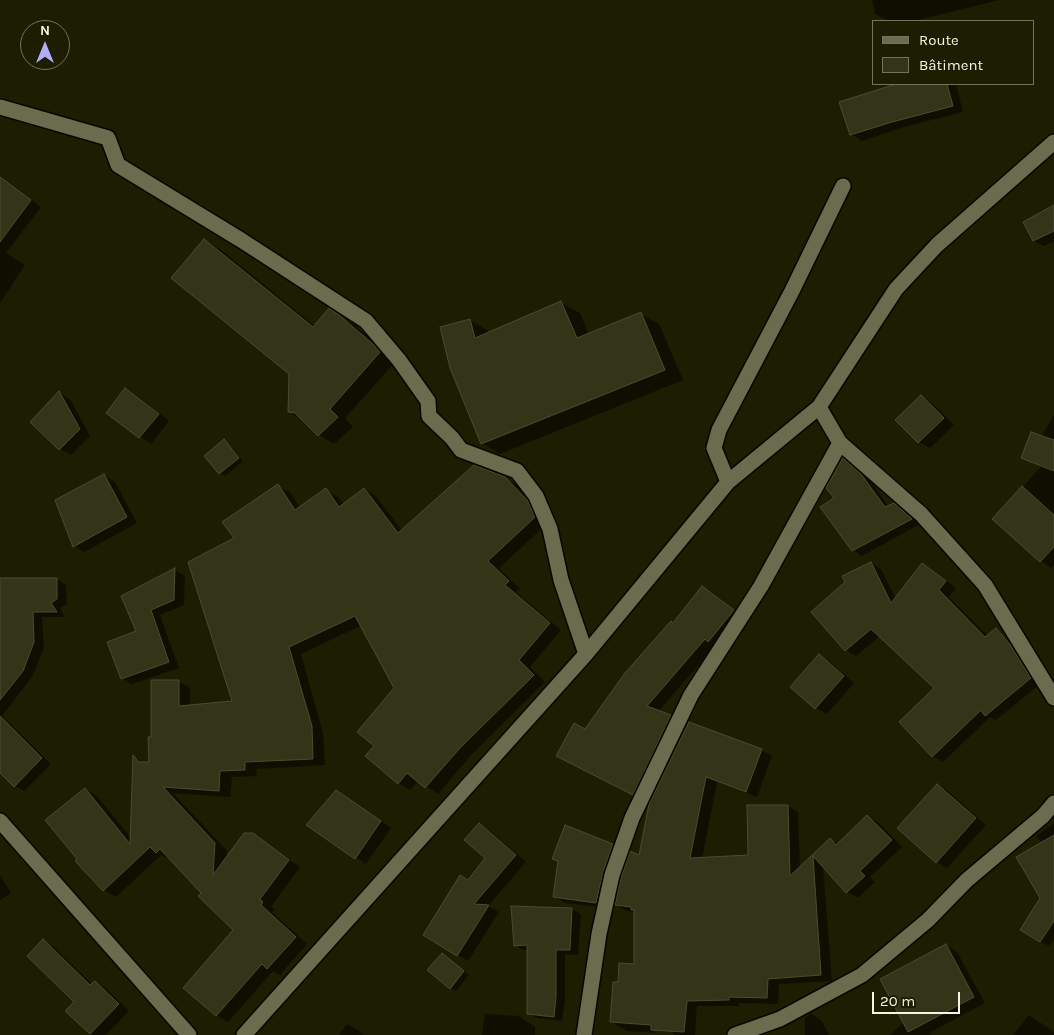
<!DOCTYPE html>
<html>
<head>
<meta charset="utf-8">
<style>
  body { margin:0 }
  #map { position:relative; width:1054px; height:1035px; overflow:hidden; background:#1d1d02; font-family:Karla,sans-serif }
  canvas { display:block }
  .legend { position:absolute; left:872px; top:20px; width:162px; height:65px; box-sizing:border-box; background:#1d1d02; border:1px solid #73735c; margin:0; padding:6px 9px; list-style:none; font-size:15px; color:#f4f5e4 }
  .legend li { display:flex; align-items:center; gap:10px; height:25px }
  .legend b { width:25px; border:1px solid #73735c }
  .north { position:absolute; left:20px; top:20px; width:50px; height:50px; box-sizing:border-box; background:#1d1d02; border:1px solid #73735c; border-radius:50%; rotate:0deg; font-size:14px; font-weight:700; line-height:20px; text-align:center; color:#f4f5e4 }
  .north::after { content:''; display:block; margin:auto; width:18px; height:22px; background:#b2adf9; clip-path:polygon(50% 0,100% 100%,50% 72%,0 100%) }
  .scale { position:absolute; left:872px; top:992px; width:88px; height:22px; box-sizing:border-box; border:2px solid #f4f5e4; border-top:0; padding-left:6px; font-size:15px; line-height:18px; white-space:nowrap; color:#f4f5e4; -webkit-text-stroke:4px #1d1d02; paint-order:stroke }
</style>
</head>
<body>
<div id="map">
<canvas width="1054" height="1035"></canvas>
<ul class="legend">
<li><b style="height:6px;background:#6a6c4e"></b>Route</li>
<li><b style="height:14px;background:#343518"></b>Bâtiment</li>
</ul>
<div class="north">N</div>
<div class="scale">20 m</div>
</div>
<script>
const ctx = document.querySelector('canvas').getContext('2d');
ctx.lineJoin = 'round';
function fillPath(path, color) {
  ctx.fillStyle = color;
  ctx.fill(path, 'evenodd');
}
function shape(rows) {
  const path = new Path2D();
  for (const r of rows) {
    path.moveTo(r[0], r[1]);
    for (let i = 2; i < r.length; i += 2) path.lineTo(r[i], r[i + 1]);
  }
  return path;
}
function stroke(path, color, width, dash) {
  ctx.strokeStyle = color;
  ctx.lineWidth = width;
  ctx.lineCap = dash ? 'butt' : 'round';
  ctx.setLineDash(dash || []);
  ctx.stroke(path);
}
const shadow = shape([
  [872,0,1000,0,914,21,889,21,875,14],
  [899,84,956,84,963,112,904,127,862,141,851,134],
  [0,177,41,207,6,253,25,265,0,303],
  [1054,206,1054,241,1044,246,1034,241,1024,222],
  [204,240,220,249,315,326,329,310,355,325,395,362,345,418,353,427,334,444,319,435,305,421,289,412,290,373],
  [561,303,580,313,589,335,641,314,659,324,683,380,500,454,482,443,470,320,488,331,489,333],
  [126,389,136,395,169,421,151,444,108,413],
  [59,393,70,399,90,436,71,455,60,449],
  [921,396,932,403,954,425,930,448,919,442,897,420],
  [1054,415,1054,565,1051,568,1041,561,994,518,1041,467,1023,457,1041,437],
  [224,441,229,444,243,461,225,476,220,473,205,456],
  [844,460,852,465,870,480,889,507,894,504,903,509,920,524,862,556,853,550,836,498],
  [104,475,115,482,137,523,84,552,74,546],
  [505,478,517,485,540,509,546,525,499,568,520,589,516,592,561,630,530,667,545,682,472,754,438,794,418,781,410,790,398,783,376,746,395,688,362,625,301,654,323,733,325,765,256,769,257,776,232,777,230,797,173,793,227,851,226,859,247,831,300,867,271,907,275,910,272,912,307,944,280,975,273,971,228,1022,216,1015,235,930,170,858,169,859,161,855,116,897,104,890,85,789,97,796,132,839,134,757,145,763,150,763,152,739,178,681,190,688,190,706,233,702,236,538,278,486,290,492,300,508,326,490,338,497,344,505,364,489,376,496,402,531],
  [871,563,881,569,896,599,922,564,932,570,956,588,949,597,988,636,1021,652,1040,684,996,720,990,717,943,762,933,756,936,688,880,636,856,656,846,650,813,612],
  [175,570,185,576,184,605,160,615,179,668,132,684,122,678,138,632,123,597],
  [0,579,57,579,66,585,67,604,60,608,65,617,42,617,44,648,32,677,2,716,51,764,24,791,15,786,0,772],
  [703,587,713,593,743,617,716,645,658,712,681,722,643,800,568,762,586,730],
  [819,656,830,662,854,683,827,714,816,708],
  [761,750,772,756,757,797,717,782,702,859,749,857,788,806,798,812,800,868,831,840,838,844,867,816,878,822,902,847,870,877,875,882,858,898,847,892,823,866,832,981,779,984,778,1004,739,1003,739,1006,697,1006,695,1035,674,1035,635,912,627,911,616,905,640,857,650,804],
  [938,785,948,791,986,825,947,868,937,862],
  [347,798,391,828,366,864,308,825],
  [1054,823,1054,939,1049,946,1040,941,1042,843,1036,836],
  [479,825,490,831,526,862,488,906,499,912,468,961,424,934,486,857],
  [612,846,623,852,607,908,565,903,554,896,559,862,553,858],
  [0,875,11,893,0,900],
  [572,909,581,914,578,955,565,954,565,1001,562,1021,537,1018,528,1013,528,950,523,950,515,945],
  [44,941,54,947,93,985,95,982,106,988,129,1011,106,1035,93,1035,90,1033],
  [946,945,957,952,985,1003,929,1033,932,1035,890,1035,904,1022],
  [447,958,469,975,456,991,451,988],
  [651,995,654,1033,627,1031,611,1022],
  [485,1014,519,1016,535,1027,535,1035,482,1035],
  [811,1014,822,1021,829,1035,805,1035,805,1018],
  [1029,1015,1054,1032,1054,1035,1013,1035],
  [347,1024,358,1030,364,1035,339,1035]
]);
const building = shape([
  [896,84,947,84,953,106,892,122,850,135,839,102,896,84],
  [0,177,31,200,0,242,0,177],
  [1054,205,1054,231,1033,241,1023,222,1054,205],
  [204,239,313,327,329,308,339,315,374,345,380,352,330,409,338,417,318,436,295,413,288,412,289,374,171,278,204,239],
  [561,301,577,338,641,312,665,370,481,444,450,368,440,327,470,319,475,338,561,301],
  [125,388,159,414,139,438,106,413,125,388],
  [59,391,80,429,59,450,30,422,59,391],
  [921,395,944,418,918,443,895,420,921,395],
  [1031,432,1054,440,1054,471,1021,458,1031,432],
  [224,439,239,458,219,474,204,456,224,439],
  [843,458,861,474,885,507,894,503,912,519,852,551,820,507,834,498,826,488,843,458],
  [474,465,505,477,528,501,535,517,488,561,509,581,505,585,550,623,519,660,534,675,460,748,425,788,407,773,398,784,365,756,374,746,357,732,394,688,355,616,289,647,312,726,313,759,245,762,245,770,220,771,219,791,163,787,215,843,213,875,244,833,253,833,289,860,260,899,263,902,261,905,296,937,267,969,262,964,216,1016,183,988,233,930,198,896,201,893,160,849,156,853,150,847,103,891,75,861,77,859,45,820,85,788,130,844,133,755,139,762,149,762,148,737,151,737,151,680,179,680,179,706,232,701,188,562,234,538,222,522,278,484,295,510,326,488,339,507,364,488,398,533,474,465],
  [104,474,127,517,73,547,55,500,104,474],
  [1022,486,1054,515,1054,547,1040,562,992,519,1022,486],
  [871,562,891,603,922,563,946,581,939,590,985,637,996,628,1011,646,1031,678,985,716,981,710,932,757,899,722,934,688,871,629,845,651,811,612,845,582,842,576,871,562],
  [175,568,174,600,151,610,169,662,121,679,107,642,136,631,121,596,175,568],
  [0,578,57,578,57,599,51,603,57,612,33,612,34,642,23,671,0,700,0,578],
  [702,586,734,610,708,642,705,639,647,706,671,715,633,795,556,756,574,723,585,729,625,673,671,621,673,623,702,586],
  [819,654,844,676,815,709,790,687,819,654],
  [0,716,42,758,14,787,0,773,0,716],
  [689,722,762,749,746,792,706,777,690,858,748,855,747,805,788,805,790,876,830,838,836,845,867,815,892,840,860,871,865,876,846,893,813,856,821,975,768,979,767,998,729,997,729,1000,687,1001,684,1032,651,1030,651,1025,610,1022,613,982,618,982,619,963,634,964,634,910,631,910,631,907,615,905,621,878,630,851,639,855,649,804,689,722],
  [937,784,976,818,936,863,897,828,937,784],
  [336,790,381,821,355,859,306,825,336,790],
  [479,823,516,855,474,904,489,905,457,956,423,935,460,875,468,880,485,858,464,840,479,823],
  [565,825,613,844,603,872,596,903,553,897,558,861,552,859,565,825],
  [1054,835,1054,921,1040,942,1020,930,1040,898,1016,857,1054,835],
  [511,906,572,908,570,950,556,950,556,996,554,1017,527,1014,527,945,514,946,511,906],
  [43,939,90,985,95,981,119,1004,90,1034,65,1011,74,1002,27,956,43,939],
  [946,944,974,997,908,1032,880,979,946,944],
  [442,953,464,971,450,989,427,970,442,953]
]);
const minor = shape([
  [0,107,108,138,118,165,241,240,366,321,399,360,428,401,429,416,452,438,461,450,517,471,536,496,550,529,561,580,586,654],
  [819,407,840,443,921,514,985,585,1054,698],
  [728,482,714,448,719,430,792,291,843,186],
  [0,821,189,1035],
  [244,1035,586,654,728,482,819,407,896,289,937,245,1054,142],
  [584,1035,599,934,612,875,632,818,691,695,761,586,840,443],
  [735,1035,780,1019,862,975,928,920,967,880,1043,816,1054,803]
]);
fillPath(shadow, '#0007');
fillPath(building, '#343518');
stroke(building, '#4b4c2f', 1);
stroke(minor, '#070700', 18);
stroke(minor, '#6a6c4e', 15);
</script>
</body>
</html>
